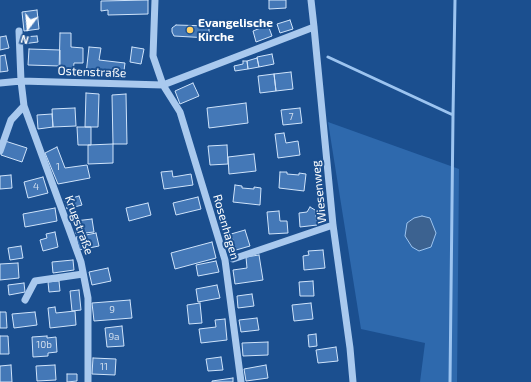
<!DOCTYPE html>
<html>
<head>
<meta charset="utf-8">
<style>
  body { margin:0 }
  #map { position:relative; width:531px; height:382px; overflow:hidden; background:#1b4f8f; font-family:"Exo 2",sans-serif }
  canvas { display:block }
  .north { position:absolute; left:8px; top:8px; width:40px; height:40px; -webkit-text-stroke:3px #1b4f8f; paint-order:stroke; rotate:196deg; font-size:11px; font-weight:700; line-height:16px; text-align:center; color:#fff }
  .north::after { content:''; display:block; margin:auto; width:14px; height:18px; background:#fff; clip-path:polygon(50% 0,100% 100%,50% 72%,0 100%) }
</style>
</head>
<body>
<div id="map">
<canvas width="531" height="382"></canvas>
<div class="north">N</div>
</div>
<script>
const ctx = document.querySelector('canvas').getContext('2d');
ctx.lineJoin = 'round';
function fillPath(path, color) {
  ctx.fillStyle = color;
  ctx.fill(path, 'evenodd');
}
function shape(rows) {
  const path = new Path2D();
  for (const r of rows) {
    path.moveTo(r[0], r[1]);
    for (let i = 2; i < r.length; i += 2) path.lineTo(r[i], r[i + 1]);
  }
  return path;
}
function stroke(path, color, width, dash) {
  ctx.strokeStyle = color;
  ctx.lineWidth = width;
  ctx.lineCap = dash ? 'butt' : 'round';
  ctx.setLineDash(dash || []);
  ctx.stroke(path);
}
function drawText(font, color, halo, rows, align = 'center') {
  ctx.font = font + ' "Exo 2",sans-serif';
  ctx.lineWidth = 4;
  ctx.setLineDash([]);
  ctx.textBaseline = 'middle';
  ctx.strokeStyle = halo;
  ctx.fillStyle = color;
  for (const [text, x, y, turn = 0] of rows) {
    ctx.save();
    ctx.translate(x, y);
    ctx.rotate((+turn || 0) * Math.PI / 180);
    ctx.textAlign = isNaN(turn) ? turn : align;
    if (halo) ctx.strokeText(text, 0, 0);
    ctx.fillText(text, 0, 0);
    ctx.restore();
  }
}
const green = shape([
  [328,122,459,169,457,382,420,382,425,343,361,329]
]);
const water = shape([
  [422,216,430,218,436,233,431,247,419,251,412,247,405,236,407,223,414,218,422,216]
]);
const stream = shape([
  [328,57,453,115],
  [450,382,453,115,455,0]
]);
const building = shape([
  [148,0,148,14,108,15,108,10,101,11,101,1,148,0],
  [269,0,286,0,286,8,269,9,269,0],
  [37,10,39,29,24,31,22,12,37,10],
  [290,20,293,29,280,33,277,24,290,20],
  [176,25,209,26,209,38,174,36,172,32,172,28,176,25],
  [268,25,272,36,256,42,253,31,268,25],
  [60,33,71,33,71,47,83,48,83,63,74,63,73,73,59,73,60,33],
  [6,36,9,48,0,50,0,37,6,36],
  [37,36,38,42,22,44,22,37,37,36],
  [89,47,101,48,99,60,125,63,123,78,86,74,89,47],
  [132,47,144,49,141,64,130,62,132,47],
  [29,49,60,50,60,66,28,65,29,49],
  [272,54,274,64,259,67,257,57,272,54],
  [5,55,8,71,0,72,0,56,5,55],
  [257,58,259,67,248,69,247,61,257,58],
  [243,61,247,61,248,69,235,71,234,66,243,64,243,61],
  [291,72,293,89,276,91,274,74,291,72],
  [274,74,276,91,260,93,258,76,274,74],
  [193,83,199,96,180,104,175,91,193,83],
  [86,93,99,94,98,127,85,127,86,93],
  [126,94,127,144,113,144,112,95,126,94],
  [246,103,248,123,209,128,207,108,246,103],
  [75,108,76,126,53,127,52,109,75,108],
  [300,108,302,123,283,125,281,110,300,108],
  [52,114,53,127,38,129,37,115,52,114],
  [77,127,91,127,91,145,78,145,77,127],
  [284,133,286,143,298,141,300,155,278,158,275,134,284,133],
  [5,141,27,148,22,162,1,155,5,141],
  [113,144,113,163,88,164,88,145,113,144],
  [227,145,228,164,210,165,208,146,227,145],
  [57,147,65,168,87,165,90,178,58,184,45,153,57,147],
  [254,154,256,171,229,174,228,157,254,154],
  [172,171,173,177,191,174,193,185,164,189,161,172,172,171],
  [280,172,287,172,287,174,299,175,299,173,306,174,304,191,279,188,280,172],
  [11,175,12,188,0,189,0,176,11,175],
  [43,177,48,193,28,198,24,182,43,177],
  [235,185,242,186,242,188,254,189,254,187,261,188,260,205,233,202,235,185],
  [79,196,82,205,67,209,65,200,79,196],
  [198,197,201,209,176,215,173,203,198,197],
  [148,203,151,215,129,221,126,208,148,203],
  [310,207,315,210,317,225,300,227,299,213,307,212,310,207],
  [55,208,57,221,25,227,23,214,55,208],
  [279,211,280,221,287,221,288,233,269,234,267,212,279,211],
  [92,219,94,232,76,234,75,221,92,219],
  [245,230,250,246,236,250,231,234,245,230],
  [55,232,58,247,43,251,40,240,47,238,46,234,55,232],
  [96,233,99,246,79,250,76,237,96,233],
  [212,242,216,258,175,269,171,253,212,242],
  [21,246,23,258,10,260,8,248,21,246],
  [323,250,325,268,304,270,303,256,309,255,308,251,323,250],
  [259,255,263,280,235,284,233,270,247,268,246,257,259,255],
  [73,260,74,270,53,273,52,262,73,260],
  [216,261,219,272,198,276,196,265,216,261],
  [18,263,19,278,0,280,0,264,18,263],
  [108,268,111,281,92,285,89,272,108,268],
  [59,281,60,291,49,292,48,282,59,281],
  [313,281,314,296,300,296,299,282,313,281],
  [24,283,25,292,9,295,8,285,24,283],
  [217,285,220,298,198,302,196,289,217,285],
  [79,290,81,310,72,311,70,291,79,290],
  [252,294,254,306,238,308,237,296,252,294],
  [130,300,132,318,94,321,92,303,130,300],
  [200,303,202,323,189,324,187,305,200,303],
  [311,303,313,319,294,321,292,305,311,303],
  [55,307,56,313,75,311,76,325,50,328,48,308,55,307],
  [0,312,6,312,7,328,0,328,0,312],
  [35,312,37,325,14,328,12,314,35,312],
  [257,318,259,330,241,332,239,320,257,318],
  [225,319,227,340,201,343,199,329,216,327,215,320,225,319],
  [122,326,124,346,107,347,105,328,122,326],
  [316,334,317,346,309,347,308,335,316,334],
  [0,336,8,336,9,354,0,354,0,336],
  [47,336,47,338,56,337,57,352,48,353,48,356,33,357,32,337,47,336],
  [268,342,268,355,243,356,242,343,268,342],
  [336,347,338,361,318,363,316,350,336,347],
  [221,357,223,370,208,371,206,359,221,357],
  [93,358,116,359,115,375,92,374,93,358],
  [11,365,12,382,0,382,0,366,11,365],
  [55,365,56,380,37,381,36,366,55,365],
  [266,365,268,378,246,381,244,369,266,365],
  [67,374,77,374,77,381,67,382,67,374],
  [233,378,233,382,212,382,212,381,233,378]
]);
const minor = shape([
  [155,0,153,56,163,85,180,112,225,260,241,382],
  [311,0,314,27,333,225,350,348,353,382],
  [19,31,21,81,24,106,81,262,88,298,88,382],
  [0,83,21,81,163,85,314,27],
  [0,151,11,120,24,106],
  [233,259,333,225],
  [25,300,35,281,83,274]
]);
const markers = [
  [190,30,4,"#ffd166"]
];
const numberNames = [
  ["7",291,117],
  ["1",58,167],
  ["4",36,187],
  ["9",112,310],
  ["9a",114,337],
  ["10b",44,345],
  ["11",104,367]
];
const poiNames = [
  ["Evangelische",198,23],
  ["Kirche",198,37]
];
const streetNames = [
  ["Ostenstraße",92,72,2],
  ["Wiesenweg",319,192,-96],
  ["Krugstraße",79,225,70],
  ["Rosenhagen",226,227,74]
];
fillPath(green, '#2e69ad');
fillPath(water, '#3c6290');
stroke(water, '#9cc4f0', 1);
stroke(stream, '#9cc4f0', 3);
fillPath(building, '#4478b7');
stroke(building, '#cfe3fa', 1);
stroke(minor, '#a9c9ee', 7);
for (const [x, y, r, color] of markers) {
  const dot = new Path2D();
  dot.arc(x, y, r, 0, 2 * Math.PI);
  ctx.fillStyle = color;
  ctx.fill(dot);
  stroke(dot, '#1b4f8f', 1.5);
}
drawText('10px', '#d0dded', null, numberNames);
drawText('bold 12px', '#fff', '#1b4f8f', poiNames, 'left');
drawText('12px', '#fff', '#1b4f8f', streetNames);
</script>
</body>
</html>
